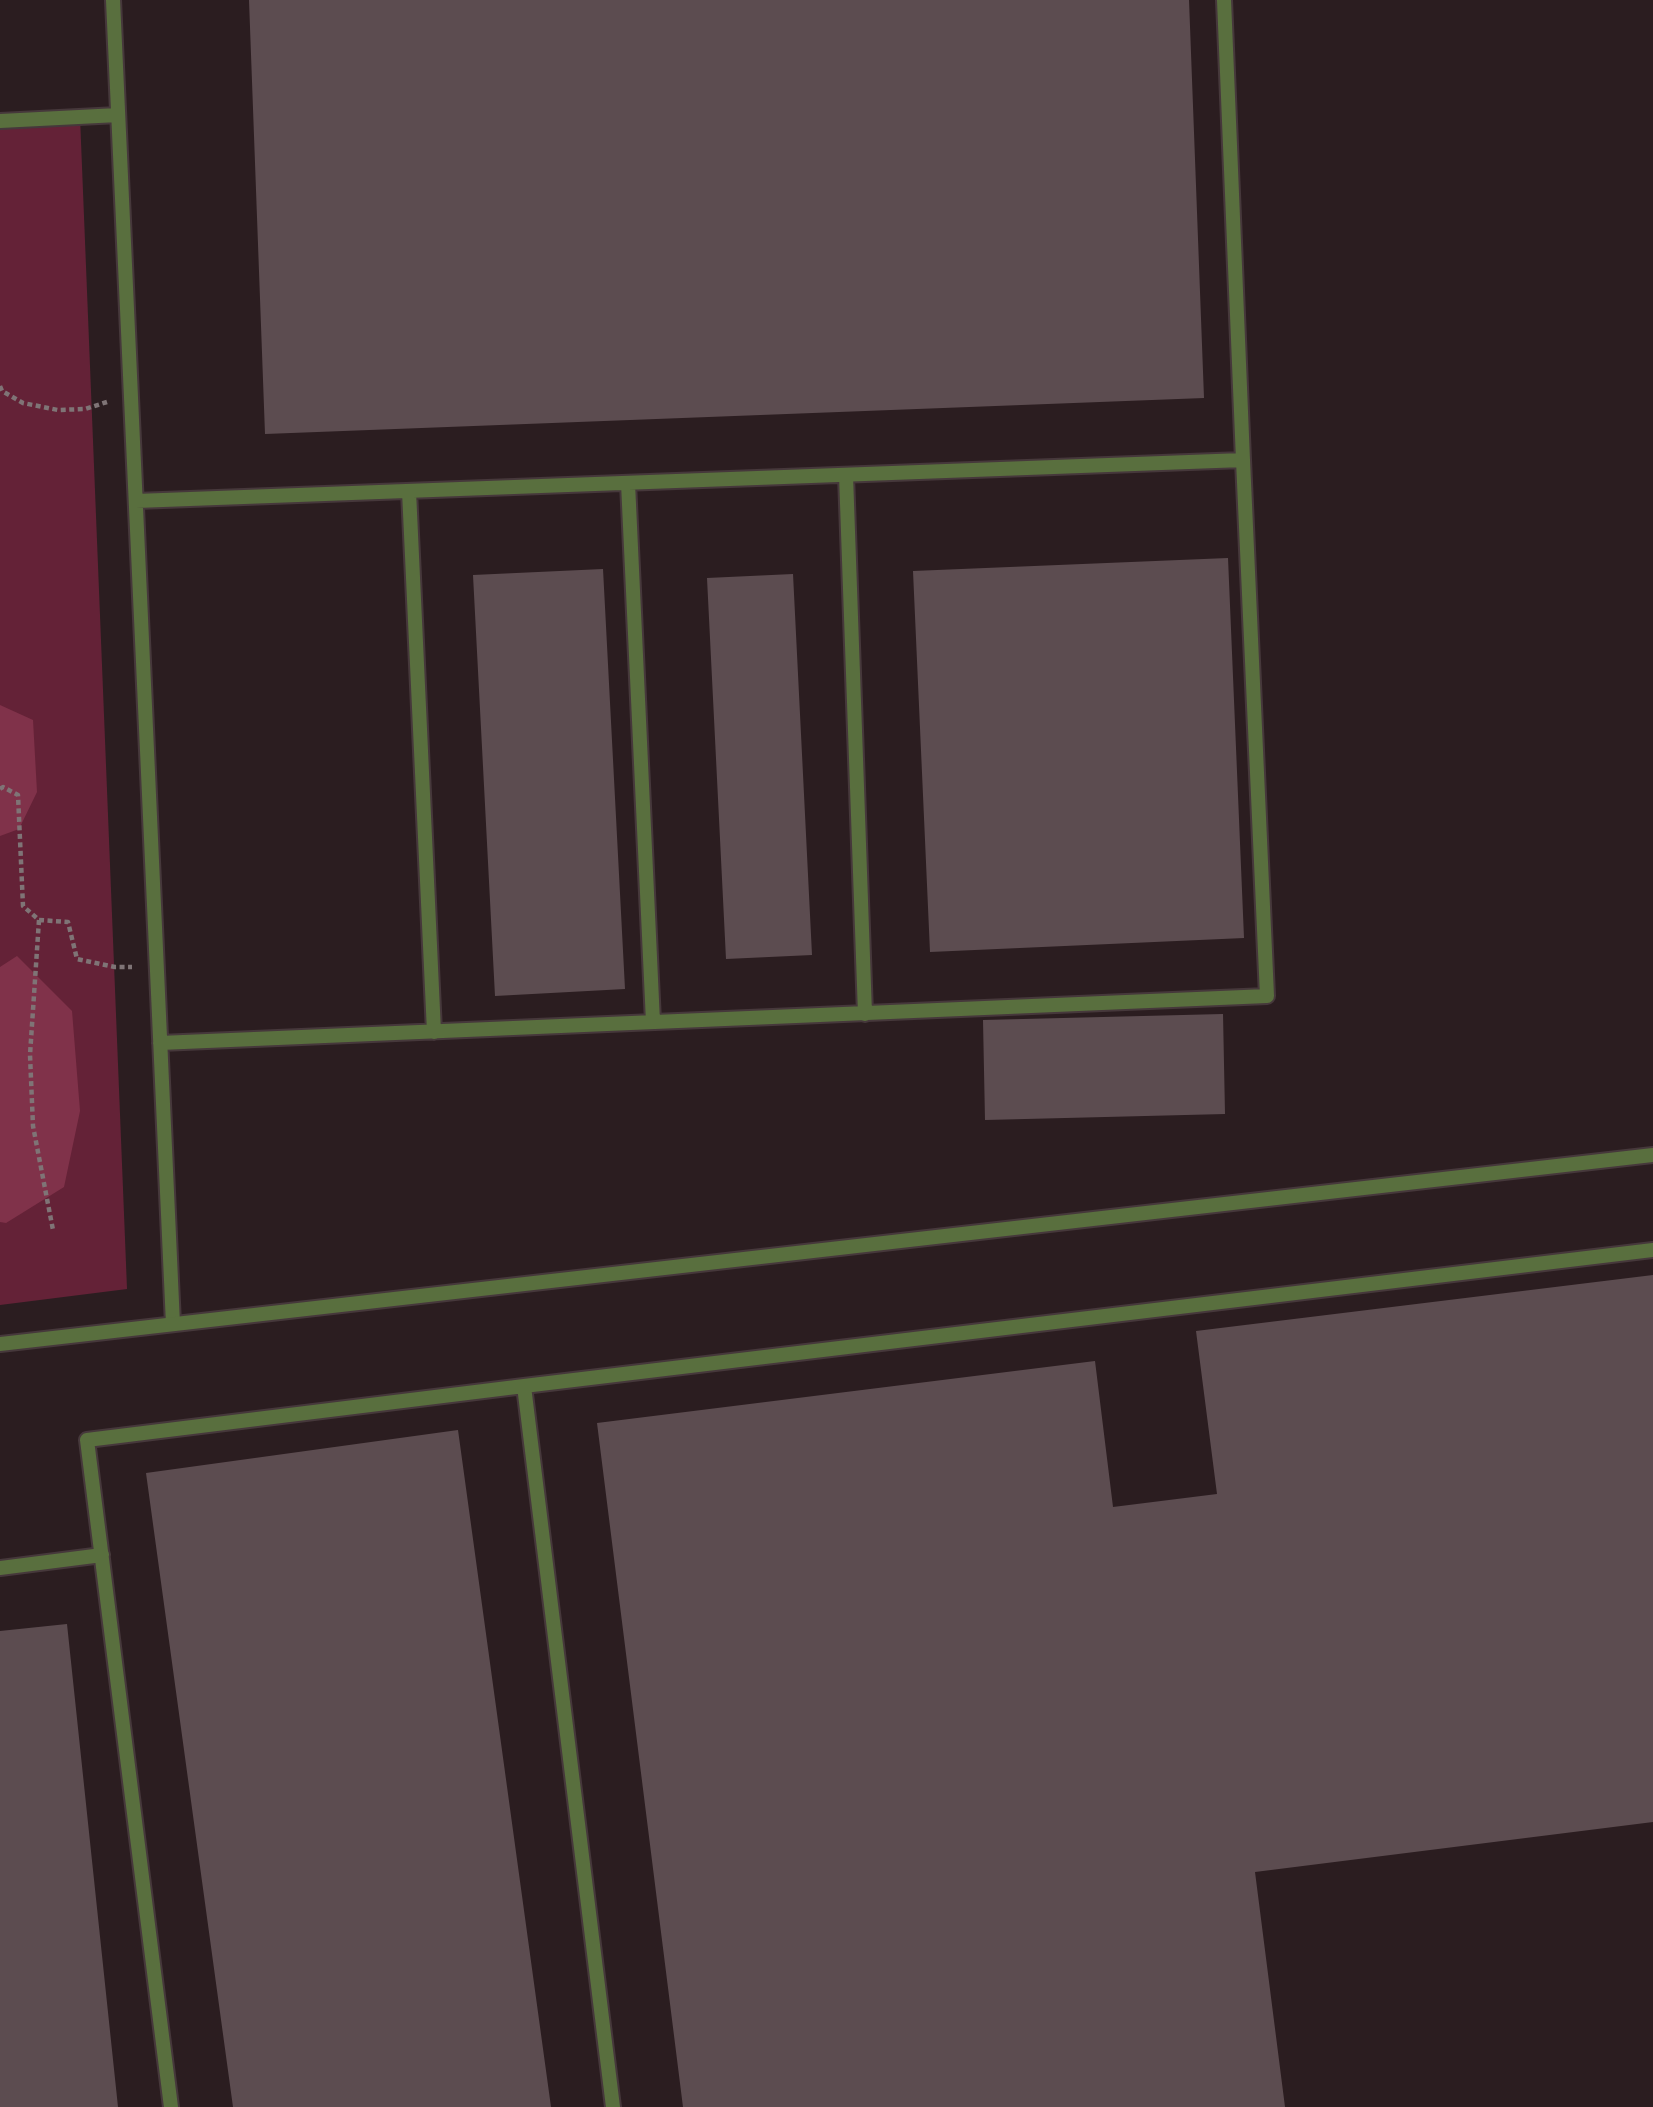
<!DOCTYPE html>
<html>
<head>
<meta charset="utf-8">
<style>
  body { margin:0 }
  canvas { display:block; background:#2b1d20 }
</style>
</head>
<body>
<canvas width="1653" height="2107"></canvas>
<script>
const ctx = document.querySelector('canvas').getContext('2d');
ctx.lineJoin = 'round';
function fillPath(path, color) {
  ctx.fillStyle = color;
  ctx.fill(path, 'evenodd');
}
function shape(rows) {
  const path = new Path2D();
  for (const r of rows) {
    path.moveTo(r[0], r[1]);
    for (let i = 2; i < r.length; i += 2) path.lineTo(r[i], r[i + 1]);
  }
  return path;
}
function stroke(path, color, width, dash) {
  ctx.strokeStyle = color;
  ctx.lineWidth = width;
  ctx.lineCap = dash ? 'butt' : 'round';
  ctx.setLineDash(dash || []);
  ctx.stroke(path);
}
const green = shape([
  [80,117,127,1289,0,1305,0,121]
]);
const forest = shape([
  [0,705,33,720,37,792,19,829,0,836],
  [17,956,72,1011,80,1111,64,1187,6,1223,0,1222,0,967]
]);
const building = shape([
  [249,0,1189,0,1204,398,265,434],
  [1228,558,1244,938,930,952,913,571],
  [603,569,625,989,495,996,473,575],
  [793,574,812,955,726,959,707,578],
  [1223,1014,1225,1114,985,1120,983,1020],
  [1653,1275,1653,1822,1255,1872,1285,2107,683,2107,597,1423,1095,1361,1113,1507,1217,1494,1196,1331],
  [458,1430,551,2107,233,2107,146,1473],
  [67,1624,118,2107,0,2107,0,1631]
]);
const path = shape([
  [0,386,2,391,23,403,58,410,85,409,107,402],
  [0,789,3,787,18,795,23,906,39,920,68,922,77,959,115,967,132,967],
  [39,920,30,1055,33,1126,53,1230]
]);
const lane = shape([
  [113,0,173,1324],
  [0,121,118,115],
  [846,475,865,1014],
  [628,483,653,1022],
  [409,491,434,1032],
  [136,501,1243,460,1224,0],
  [160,1043,1267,996,1243,460],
  [0,1568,102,1555],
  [171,2107,87,1440,524,1386],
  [613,2107,524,1386,1653,1250]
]);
const street = shape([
  [0,1344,1653,1155]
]);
fillPath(green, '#642237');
fillPath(forest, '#80324a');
fillPath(building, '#5c4c50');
stroke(lane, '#46383b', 18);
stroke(street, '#46383b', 18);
stroke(path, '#7f7476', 4.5, [5, 3.5]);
stroke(lane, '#596f3e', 14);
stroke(street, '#596f3e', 14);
</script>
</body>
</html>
